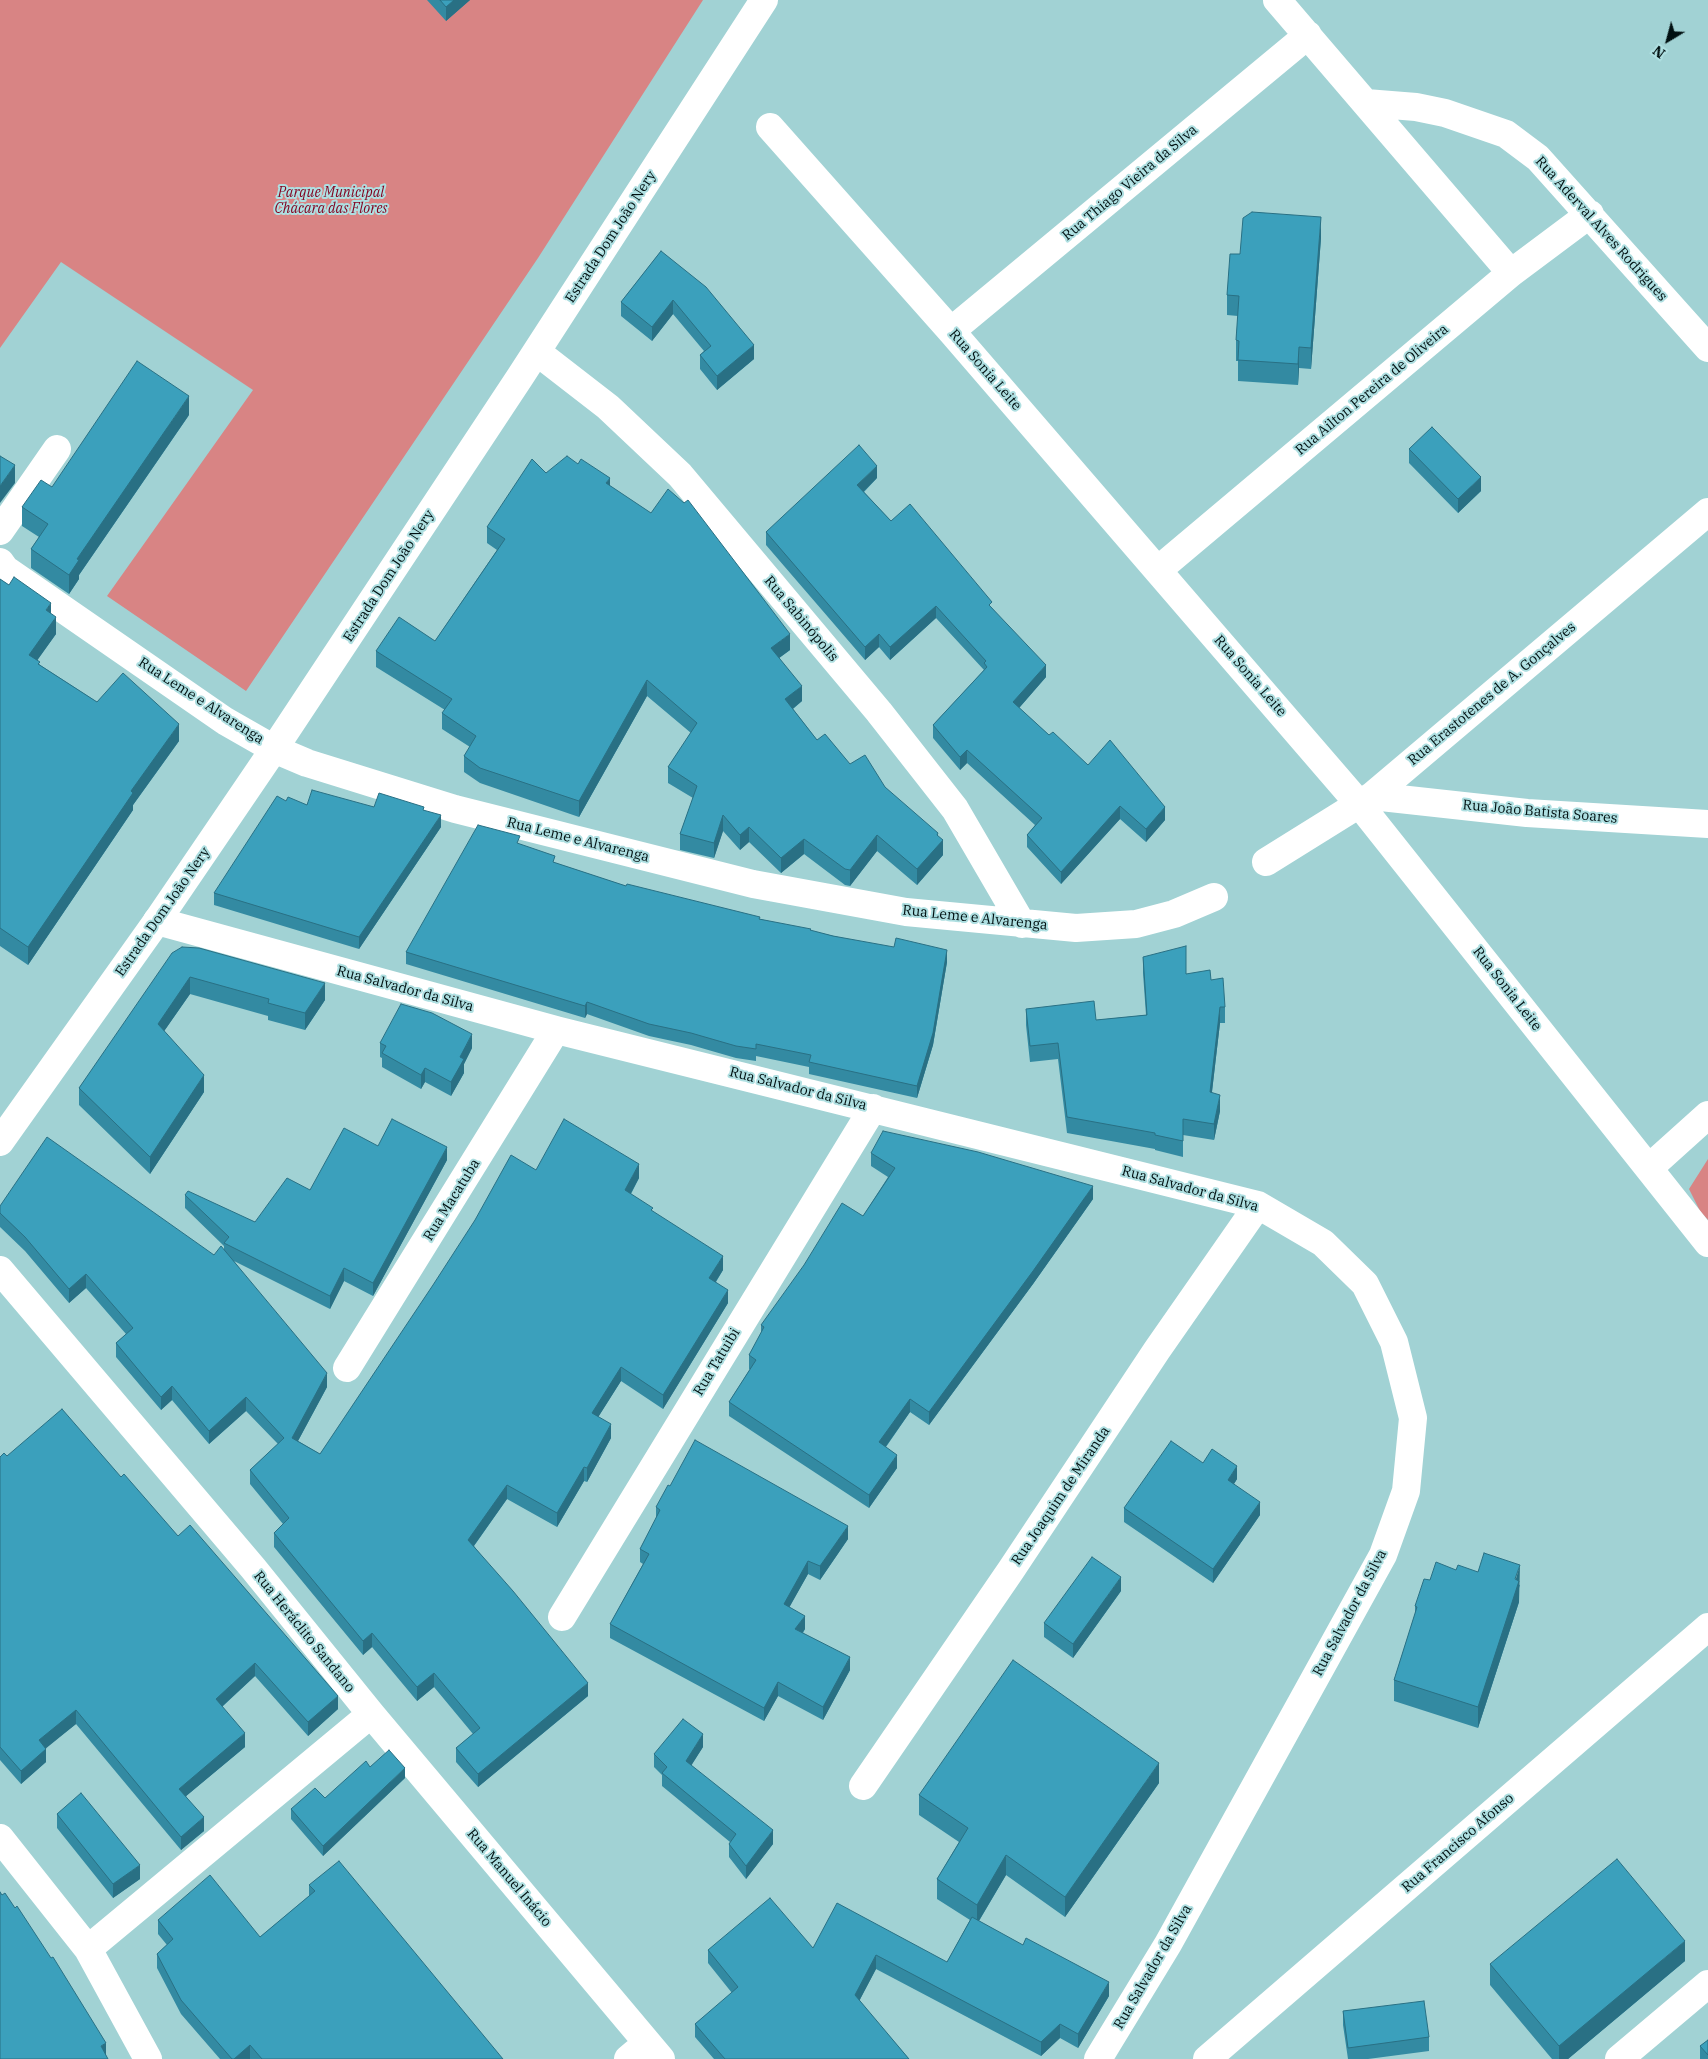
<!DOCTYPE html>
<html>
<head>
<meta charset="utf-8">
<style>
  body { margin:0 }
  #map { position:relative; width:1708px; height:2059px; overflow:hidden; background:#a1d2d4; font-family:"IBM Plex Serif",serif }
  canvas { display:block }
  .north { position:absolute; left:1643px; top:15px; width:50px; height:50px; -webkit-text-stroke:4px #aedfe1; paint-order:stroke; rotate:217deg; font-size:14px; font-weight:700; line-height:20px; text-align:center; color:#011011 }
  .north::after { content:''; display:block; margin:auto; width:18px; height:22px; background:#011011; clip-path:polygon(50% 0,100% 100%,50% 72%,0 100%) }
</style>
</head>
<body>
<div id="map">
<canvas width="1708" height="2059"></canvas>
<div class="north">N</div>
</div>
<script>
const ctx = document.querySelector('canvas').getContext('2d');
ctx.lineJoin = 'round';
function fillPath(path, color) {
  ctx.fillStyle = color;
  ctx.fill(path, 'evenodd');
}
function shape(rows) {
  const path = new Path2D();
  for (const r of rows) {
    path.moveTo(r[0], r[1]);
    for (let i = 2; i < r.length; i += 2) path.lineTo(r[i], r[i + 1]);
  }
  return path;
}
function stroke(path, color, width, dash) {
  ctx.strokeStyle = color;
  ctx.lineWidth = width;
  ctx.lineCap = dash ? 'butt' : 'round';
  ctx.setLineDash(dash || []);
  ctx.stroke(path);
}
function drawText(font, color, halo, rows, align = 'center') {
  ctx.font = font + ' "IBM Plex Serif",serif';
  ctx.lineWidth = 4;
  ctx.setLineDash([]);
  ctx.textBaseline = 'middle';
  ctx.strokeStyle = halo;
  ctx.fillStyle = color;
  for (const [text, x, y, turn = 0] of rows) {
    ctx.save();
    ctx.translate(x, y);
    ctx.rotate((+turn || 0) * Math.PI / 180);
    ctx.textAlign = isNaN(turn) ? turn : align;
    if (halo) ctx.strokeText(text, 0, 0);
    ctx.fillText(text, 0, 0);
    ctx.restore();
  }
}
const green = shape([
  [0,0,703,0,538,258,246,691,107,596,253,390,61,262,0,348],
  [1708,1159,1708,1220,1700,1211,1689,1189]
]);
const street = shape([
  [1277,0,1511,273],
  [1366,103,1416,107,1445,113,1506,134,1538,158,1708,348],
  [770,127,951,331,1360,805,1708,1243],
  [951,331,1308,35],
  [537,352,608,407,680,475,879,712,955,809,1022,924],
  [0,531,57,449],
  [0,562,5,569,225,721,274,749,307,763,455,809,753,884,906,912,1076,928,1136,924,1174,914,1214,897],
  [1158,570,1511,273,1590,214],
  [1372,796,1527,813,1708,824],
  [1266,862,1372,796,1708,512],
  [157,921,556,1030,1258,1205,1323,1243,1365,1284,1394,1342,1413,1418,1406,1491,1383,1555,1168,1944,1098,2059],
  [1649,1168,1708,1115],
  [0,1270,253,1568,371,1714,661,2059],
  [347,1368,556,1030],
  [562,1617,873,1108],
  [863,1786,1011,1570,1157,1350,1258,1205],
  [0,1838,88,1949,148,2059],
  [88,1949,371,1714],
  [628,2059,647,2043],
  [1207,2059,1708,1627],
  [1619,2059,1708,1984]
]);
const primary = shape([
  [0,1142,157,921,274,749,520,377,764,0]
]);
const wall = shape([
  [427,0,470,0,446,21],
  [1321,238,1311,369,1299,368,1298,385,1238,381,1238,361,1236,361,1236,340,1238,316,1227,315,1227,295,1240,254],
  [661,251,754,359,717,390,700,369,700,355,704,351,673,314,652,341,621,316,621,302],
  [189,415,79,575,79,579,69,594,31,568,31,549,39,537,22,526,22,507,52,487],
  [1409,449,1481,491,1458,513,1409,463],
  [546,473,610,486,790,650,779,658,802,701,793,709,817,740,850,764,885,787,938,836,943,855,917,885,877,851,850,886,845,885,804,854,781,873,749,842,740,850,723,831,714,858,680,850,680,834,693,798,668,783,668,767,691,733,647,696,579,817,480,783,464,772,464,756,470,747,442,729,442,713,445,710,376,667,376,651,435,641,497,550,487,543,487,527],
  [877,478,864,492,891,521,992,608,1046,677,1019,708,1049,735,1088,765,1165,820,1146,842,1120,819,1061,884,1027,847,1027,835,1035,825,967,763,960,770,933,738,933,725,984,670,936,618,890,660,879,647,865,660,766,545,766,532],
  [0,579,51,614,56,634,37,660,40,665,97,702,179,741,133,805,133,810,28,965,0,946],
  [286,801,307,805,374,807,424,810,441,827,359,949,214,905,214,893],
  [520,844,555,863,626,886,760,919,947,962,933,1045,917,1098,809,1074,809,1067,756,1056,756,1061,736,1058,691,1045,649,1036,587,1014,585,1018,406,964,406,952],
  [182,947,325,1000,305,1030,268,1020,268,1016,190,994,164,1031,204,1092,150,1174,79,1105,79,1088],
  [1143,957,1186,974,1211,980,1225,1007,1225,1023,1220,1023,1212,1092,1220,1111,1214,1140,1183,1135,1183,1157,1155,1150,1155,1149,1067,1133,1058,1059,1030,1062,1026,1025,1026,1009,1096,1020,1146,1015,1143,973],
  [380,1043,472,1048,464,1064,464,1073,451,1096,425,1082,421,1089,382,1067,382,1058,380,1057],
  [378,1146,447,1160,373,1296,344,1281,330,1309,234,1261,327,1387,298,1441,320,1454,536,1170,639,1178,631,1194,723,1270,716,1282,728,1303,663,1409,621,1381,598,1417,611,1438,587,1482,584,1481,557,1527,507,1499,474,1546,588,1696,478,1787,456,1762,456,1748,473,1734,434,1687,417,1701,372,1647,363,1655,274,1547,274,1533,283,1524,250,1484,250,1470,278,1444,246,1411,209,1444,172,1400,161,1410,116,1357,116,1343,126,1334,86,1288,69,1303,25,1251,0,1227,0,1206,214,1255,224,1249,224,1246,185,1208,185,1195,255,1222,310,1190],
  [871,1153,1093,1199,1033,1284,929,1425,910,1412,886,1447,897,1468,869,1508,729,1416,729,1402,750,1369,749,1369,749,1355,761,1334,761,1325,863,1216,888,1177,871,1166],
  [7,1456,121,1477,178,1536,338,1709,308,1736,255,1676,222,1707,245,1747,186,1796,204,1831,181,1850,76,1724,45,1748,46,1762,21,1784,0,1760,0,1457],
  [1203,1463,1237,1479,1234,1484,1260,1515,1213,1583,1124,1522,1124,1508],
  [670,1486,848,1539,820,1580,808,1574,789,1607,805,1629,803,1633,850,1670,823,1720,778,1696,764,1721,610,1638,610,1624,643,1564,640,1562,640,1549,656,1519,656,1507],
  [1456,1570,1520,1585,1519,1588,1519,1602,1478,1728,1394,1701,1394,1680,1415,1614,1415,1606,1430,1580],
  [1121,1591,1073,1658,1044,1637,1044,1623],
  [703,1747,691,1765,773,1844,746,1879,729,1857,729,1844,730,1842,662,1786,662,1775,654,1767,654,1754],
  [405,1778,323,1856,291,1819,291,1809,325,1798],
  [1159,1783,1065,1917,1006,1875,979,1921,1109,1996,1078,2048,1060,2038,1041,2056,876,1969,859,2001,909,2059,714,2059,695,2037,695,2024,732,1993,708,1963,708,1950,813,1948,947,1962,970,1920,937,1899,937,1879,959,1842,919,1815,919,1795],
  [57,1814,140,1879,113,1898,57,1828],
  [309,1885,503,2059,220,2059,181,2014,157,1968,157,1954,167,1945,158,1934,158,1920,260,1937,309,1896],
  [1685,1961,1568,2059,1552,2059,1490,1985,1490,1964],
  [1343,2011,1429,2037,1429,2051,1368,2059,1348,2059,1343,2025],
  [1708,2040,1708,2059,1700,2059,1700,2046]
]);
const shadedWall = shape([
  [454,0,470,0,446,21,446,7],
  [1321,217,1321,238,1311,369,1311,348],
  [673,300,673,314,652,341,652,327],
  [754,345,754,359,717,390,717,376],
  [1299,347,1299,368,1298,385,1298,364],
  [189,396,189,415,79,575,79,579,69,594,69,575,77,559],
  [15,465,15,483,0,503,0,486],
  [877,466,877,478,857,498,857,485],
  [1481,477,1481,491,1458,513,1458,499],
  [610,478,610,493,606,483],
  [51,603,51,620,46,610],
  [936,606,936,618,890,660,890,647],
  [56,617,56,634,29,672,29,655],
  [790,634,790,650,771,664,771,648],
  [879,634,879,647,865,660,865,647],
  [1046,665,1046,677,1013,715,1013,702],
  [647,680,647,696,579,817,579,801],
  [802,686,802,701,785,715,785,699],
  [179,724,179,741,133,805,133,810,28,965,28,947,131,791],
  [967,750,967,763,960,770,960,757],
  [1120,806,1120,819,1061,884,1061,872],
  [1165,807,1165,820,1146,842,1146,829],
  [441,815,441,827,359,949,359,937],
  [723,815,723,831,714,858,714,843],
  [749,827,749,842,740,850,740,835],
  [938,833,938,845,943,840,943,855,917,885,917,869],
  [877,835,877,851,850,886,850,870],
  [804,839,804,854,781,873,781,858],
  [947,950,947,962,933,1045,917,1098,917,1086],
  [190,977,190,994,158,1040,158,1024],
  [325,983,325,1000,305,1030,305,1013],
  [587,1002,587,1014,585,1018,585,1006],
  [1220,1007,1220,1023,1210,1108,1210,1092],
  [472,1034,472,1048,464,1064,464,1073,451,1096,451,1082,460,1057],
  [425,1068,425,1082,421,1089,421,1075],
  [204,1075,204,1092,150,1174,150,1157],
  [1220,1095,1220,1111,1214,1140,1214,1124],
  [447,1147,447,1160,373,1296,373,1283],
  [639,1164,639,1178,625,1204,625,1190],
  [1093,1186,1093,1199,1033,1284,929,1425,929,1412],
  [723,1256,723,1270,709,1292,709,1278],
  [344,1268,344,1281,330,1309,330,1296],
  [86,1274,86,1288,69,1303,69,1289],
  [728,1290,728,1303,663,1409,663,1395],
  [621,1367,621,1381,592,1427,592,1413],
  [327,1373,327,1387,292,1452,292,1438],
  [172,1386,172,1400,161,1410,161,1397],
  [246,1397,246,1411,209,1444,209,1431],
  [910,1399,910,1412,879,1456,879,1442],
  [611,1424,611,1438,587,1482,587,1468],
  [897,1455,897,1468,869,1508,869,1495],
  [1237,1466,1237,1479,1228,1493,1228,1480],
  [584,1467,584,1481,557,1527,557,1513],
  [507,1485,507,1499,468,1554,468,1540],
  [1260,1502,1260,1515,1213,1583,1213,1569],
  [848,1526,848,1539,820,1580,820,1566],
  [808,1561,808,1574,784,1617,784,1604],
  [1520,1565,1519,1602,1478,1728,1478,1707],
  [1121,1577,1121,1591,1073,1658,1073,1644],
  [805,1616,805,1629,795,1642,795,1629],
  [372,1633,372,1647,363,1655,363,1641],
  [850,1657,850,1670,823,1720,823,1707],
  [255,1663,255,1676,216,1712,216,1699],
  [434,1673,434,1687,417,1701,417,1687],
  [778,1682,778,1696,764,1721,764,1708],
  [588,1683,588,1696,478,1787,478,1774],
  [338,1696,338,1709,308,1736,308,1722],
  [76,1710,76,1724,39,1754,39,1740],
  [245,1733,245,1747,179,1802,179,1789],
  [703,1734,703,1747,686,1774,686,1761],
  [46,1749,46,1762,21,1784,21,1771],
  [1159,1763,1159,1783,1065,1917,1065,1897],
  [405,1768,405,1778,323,1856,323,1846],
  [204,1817,204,1831,181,1850,181,1837],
  [773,1830,773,1844,746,1879,746,1866],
  [1006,1855,1006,1875,977,1924,977,1905],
  [140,1865,140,1879,113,1898,113,1884],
  [1685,1941,1685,1961,1568,2059,1559,2059,1559,2046],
  [876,1955,876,1969,855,2009,855,1995],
  [1109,1982,1109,1996,1078,2048,1078,2034],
  [1060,2024,1060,2038,1041,2056,1041,2042],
  [106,2043,106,2057,101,2046],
  [250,2045,250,2059,234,2059]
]);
const building = shape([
  [440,0,454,0,446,7,440,0],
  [1252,212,1321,217,1311,348,1299,347,1298,364,1238,360,1239,341,1236,340,1239,296,1227,295,1230,254,1240,254,1243,218,1252,212],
  [661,251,706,287,754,345,717,376,700,355,711,346,673,300,652,327,621,302,661,251],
  [137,361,189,396,77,559,79,560,69,575,31,549,48,524,22,507,41,480,52,487,137,361],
  [1432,427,1481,477,1458,499,1409,449,1432,427],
  [859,445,877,466,857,485,891,521,910,504,992,602,989,605,1046,665,1013,702,1049,735,1053,732,1088,765,1110,740,1165,807,1146,829,1120,806,1061,872,1027,835,1042,818,967,750,960,757,933,725,987,667,984,663,986,661,936,606,890,647,879,634,865,647,766,532,859,445],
  [0,456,15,465,0,486,0,456],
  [567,456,578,464,581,459,610,478,606,483,651,513,668,489,684,503,688,500,790,634,771,648,802,686,785,699,817,740,825,734,850,764,865,755,885,787,938,833,937,835,943,840,917,869,877,835,850,870,845,869,804,839,781,858,749,827,740,835,723,815,714,843,680,834,697,786,668,767,697,723,647,680,579,801,480,768,464,756,476,736,442,713,452,699,376,651,399,617,435,641,505,539,487,527,532,459,546,473,567,456],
  [14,577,51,603,46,610,56,617,29,655,40,662,38,664,97,702,123,673,179,724,131,791,133,793,28,947,0,928,0,579,9,585,14,577],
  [312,790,374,807,379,793,424,807,423,810,441,815,359,937,214,893,277,796,286,801,288,797,307,805,312,790],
  [478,825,520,836,517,843,555,856,553,862,626,886,627,884,760,917,759,919,811,929,810,930,833,936,894,947,896,938,947,950,933,1033,917,1086,809,1062,811,1055,756,1044,756,1049,736,1046,691,1033,649,1024,587,1002,585,1006,406,952,478,825],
  [1186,946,1186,974,1210,970,1211,980,1223,978,1225,1007,1220,1007,1210,1092,1220,1095,1214,1124,1183,1119,1183,1141,1155,1135,1155,1133,1067,1117,1058,1043,1030,1046,1026,1009,1094,1001,1096,1020,1147,1015,1143,957,1186,946],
  [182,947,199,948,325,983,305,1013,268,1003,269,999,190,977,158,1024,204,1075,150,1157,79,1088,172,953,182,947],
  [401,1004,432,1013,472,1034,460,1057,464,1059,451,1082,425,1068,421,1075,382,1053,386,1046,380,1043,401,1004],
  [392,1119,447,1147,373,1283,344,1268,330,1296,224,1243,229,1237,185,1195,188,1191,255,1222,287,1178,310,1190,344,1128,378,1146,392,1119],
  [564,1119,639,1164,625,1190,653,1208,651,1210,723,1256,709,1278,728,1290,663,1395,621,1367,592,1413,611,1424,587,1468,584,1467,557,1513,507,1485,468,1540,513,1591,588,1683,478,1774,456,1748,480,1728,434,1673,417,1687,372,1633,363,1641,274,1533,289,1518,250,1470,284,1438,246,1397,209,1431,172,1386,161,1397,116,1343,133,1328,86,1274,69,1289,25,1237,0,1213,0,1206,47,1137,214,1255,221,1246,327,1373,292,1438,320,1454,433,1285,475,1220,511,1155,536,1170,564,1119],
  [883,1131,978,1152,1093,1186,1033,1271,929,1412,910,1399,879,1442,897,1455,869,1495,729,1402,756,1360,749,1355,764,1327,761,1325,804,1265,842,1203,863,1216,895,1168,871,1153,883,1131],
  [62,1409,121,1477,124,1474,178,1536,190,1525,338,1696,308,1722,255,1663,216,1699,245,1733,179,1789,204,1817,181,1837,76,1710,39,1740,46,1749,21,1771,0,1747,0,1457,4,1453,7,1456,62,1409],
  [695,1440,848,1526,820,1566,808,1561,784,1604,805,1616,795,1629,850,1657,823,1707,778,1682,764,1708,610,1624,649,1554,640,1549,660,1510,656,1507,668,1485,670,1486,695,1440],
  [1171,1441,1203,1463,1212,1449,1237,1466,1228,1480,1260,1502,1213,1569,1124,1508,1171,1441],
  [1484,1553,1520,1565,1515,1579,1519,1581,1478,1707,1394,1680,1417,1607,1415,1606,1424,1579,1430,1580,1436,1562,1456,1570,1458,1565,1478,1572,1484,1553],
  [1092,1557,1121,1577,1073,1644,1044,1623,1092,1557],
  [1013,1660,1159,1763,1065,1897,1006,1855,977,1905,937,1879,968,1828,919,1795,1013,1660],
  [683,1719,703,1734,686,1761,773,1830,746,1866,729,1844,736,1834,662,1773,667,1767,654,1754,683,1719],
  [389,1750,405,1768,323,1846,291,1809,315,1788,325,1798,366,1761,370,1767,389,1750],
  [81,1793,140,1865,113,1884,57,1814,81,1793],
  [1617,1859,1685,1941,1559,2046,1490,1964,1617,1859],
  [339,1861,503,2059,262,2059,250,2045,234,2059,232,2059,181,2000,157,1954,173,1939,158,1920,210,1875,260,1937,315,1891,309,1885,339,1861],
  [0,1892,2,1895,5,1893,15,1908,17,1906,51,1958,53,1957,106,2043,101,2046,108,2059,0,2059,0,1892],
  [770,1898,813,1948,837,1903,947,1962,972,1917,1023,1945,1026,1938,1109,1982,1078,2034,1060,2024,1041,2042,876,1955,855,1995,909,2059,725,2059,695,2024,738,1987,708,1950,770,1898],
  [1424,2001,1429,2037,1348,2048,1343,2011,1424,2001],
  [1708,2040,1708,2055,1700,2046,1708,2040]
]);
const streetNames = [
  ["Rua Thiago Vieira da Silva",1130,183,-40],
  ["Rua Aderval Alves Rodrigues",1601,229,48],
  ["Estrada Dom João Nery",611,237,-57],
  ["Rua Sonia Leite",985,370,49],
  ["Rua Ailton Pereira de Oliveira",1372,390,-40],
  ["Estrada Dom João Nery",389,576,-57],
  ["Rua Sabinópolis",801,619,50],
  ["Rua Sonia Leite",1250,676,49],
  ["Rua Erastotenes de A. Gonçalves",1492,694,-40],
  ["Rua Leme e Alvarenga",201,701,33],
  ["Rua João Batista Soares",1540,812,5],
  ["Rua Leme e Alvarenga",578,840,14],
  ["Estrada Dom João Nery",163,912,-55],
  ["Rua Leme e Alvarenga",975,918,6],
  ["Rua Salvador da Silva",405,989,15],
  ["Rua Sonia Leite",1507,989,52],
  ["Rua Salvador da Silva",798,1089,14],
  ["Rua Salvador da Silva",1190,1189,15],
  ["Rua Macatuba",452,1200,-58],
  ["Rua Tatuibi",717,1362,-59],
  ["Rua Joaquim de Miranda",1061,1496,-56],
  ["Rua Salvador da Silva",1350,1613,-62],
  ["Rua Heráclito Sandano",304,1632,51],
  ["Rua Francisco Afonso",1458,1843,-41],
  ["Rua Manuel Inácio",509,1878,50],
  ["Rua Salvador da Silva",1153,1967,-60]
];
const parkNames = [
  ["Parque Municipal",331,193],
  ["Chácara das Flores",331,209]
];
fillPath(green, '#d88484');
stroke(street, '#fff', 28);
stroke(primary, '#fff', 28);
fillPath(wall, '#338aa2');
fillPath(shadedWall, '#297084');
fillPath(building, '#3ba0bc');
stroke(building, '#297084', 1);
drawText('14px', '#011011', '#aedfe1', streetNames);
drawText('italic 14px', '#83001e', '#aedfe1', parkNames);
</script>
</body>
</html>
